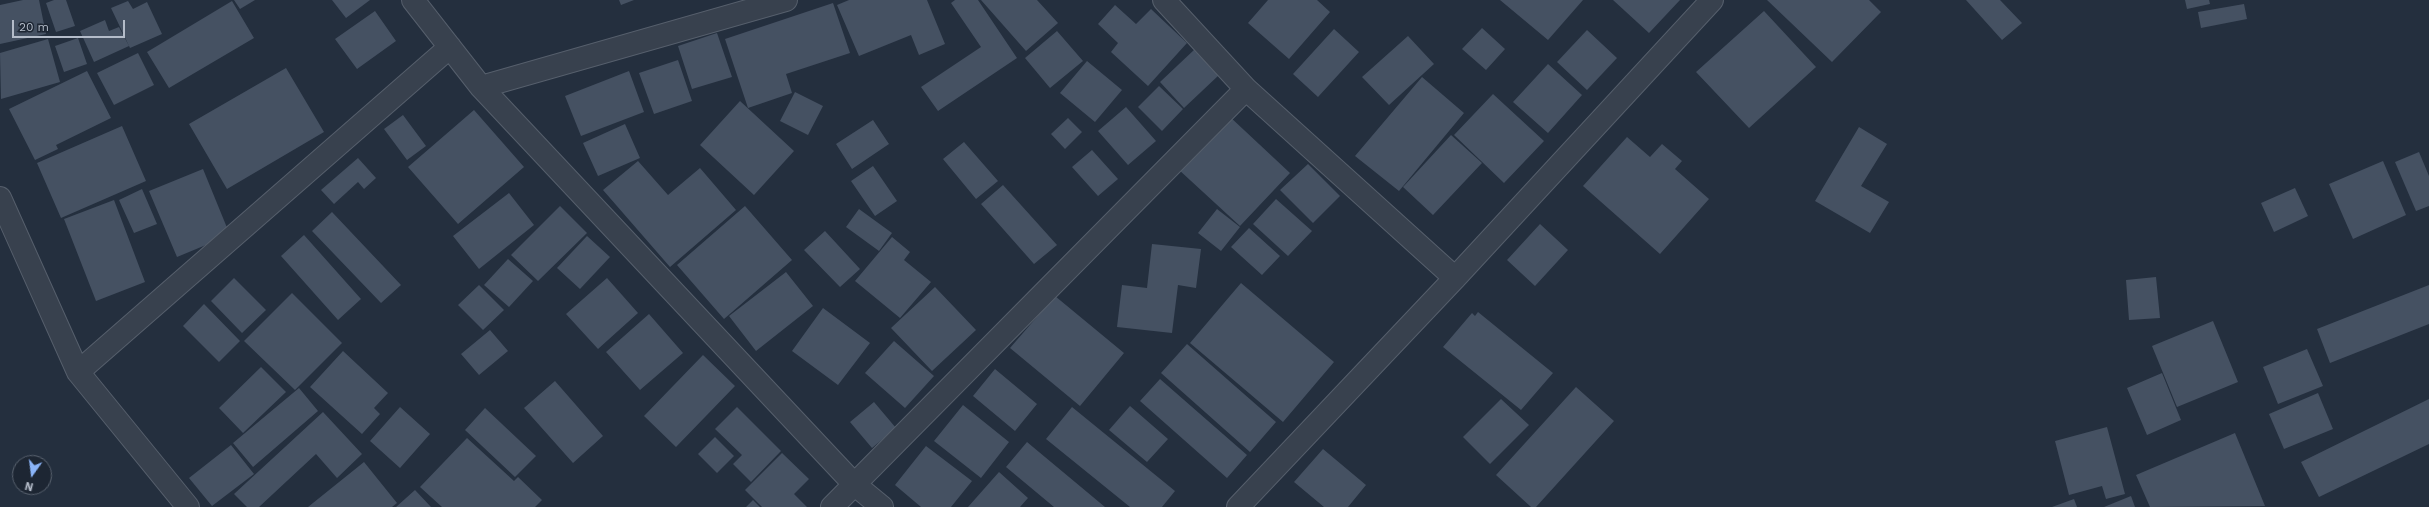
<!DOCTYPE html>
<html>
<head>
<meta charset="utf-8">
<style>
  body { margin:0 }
  #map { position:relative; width:2429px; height:507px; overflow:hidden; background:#242f3e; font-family:"Work Sans",sans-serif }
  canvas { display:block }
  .north { position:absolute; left:12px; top:455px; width:40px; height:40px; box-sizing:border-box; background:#1d2633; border:1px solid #59626f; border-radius:50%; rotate:194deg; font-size:11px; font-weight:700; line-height:16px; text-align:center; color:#b4bcc9 }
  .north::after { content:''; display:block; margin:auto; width:14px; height:18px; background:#8ab4f8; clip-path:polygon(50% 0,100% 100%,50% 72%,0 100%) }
  .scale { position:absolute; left:12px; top:20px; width:113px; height:18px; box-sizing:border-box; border:2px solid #b4bcc9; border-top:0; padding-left:5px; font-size:12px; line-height:14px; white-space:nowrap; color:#b4bcc9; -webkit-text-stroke:3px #1d2633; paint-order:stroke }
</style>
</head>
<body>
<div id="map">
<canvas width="2429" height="507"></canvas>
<div class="north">N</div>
<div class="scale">20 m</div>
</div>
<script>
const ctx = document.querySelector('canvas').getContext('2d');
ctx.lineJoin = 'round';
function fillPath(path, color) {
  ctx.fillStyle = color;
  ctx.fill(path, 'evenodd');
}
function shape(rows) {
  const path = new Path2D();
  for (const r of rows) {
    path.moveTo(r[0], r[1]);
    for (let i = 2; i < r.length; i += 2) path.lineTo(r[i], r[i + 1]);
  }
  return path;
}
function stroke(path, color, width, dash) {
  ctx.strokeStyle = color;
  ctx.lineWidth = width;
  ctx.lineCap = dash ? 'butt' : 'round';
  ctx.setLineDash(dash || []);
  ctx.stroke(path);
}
const building = shape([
  [23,0,39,0,46,34,0,44,0,5],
  [54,0,66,0,75,26,56,32,46,3],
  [234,0,255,0,240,9],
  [332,0,370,0,346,18],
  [619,0,634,0,621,5],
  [849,0,927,0,945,44,919,55,911,35,859,56,837,5],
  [955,0,978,0,1017,58,938,111,921,87,981,47,951,3],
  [981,0,1037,0,1058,23,1026,51],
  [1268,0,1317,0,1330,12,1289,59,1248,23],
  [1500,0,1583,0,1548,40],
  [1613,0,1680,0,1649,33],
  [1767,0,1869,0,1881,12,1832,62],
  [1966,0,2000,0,2022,23,2002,40],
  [2185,0,2209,0,2210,4,2187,9],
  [128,1,133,9,147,2,162,34,130,48,111,8],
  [232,1,254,38,169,88,147,52],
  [833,3,850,53,786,74,792,93,748,108,725,39],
  [2244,4,2247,19,2201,28,2198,12],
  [1115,5,1136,24,1151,9,1187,43,1148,86,1111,52,1118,43,1098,24],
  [375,11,396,41,357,69,335,39],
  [1764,11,1816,67,1749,128,1696,72],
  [105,20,109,31,119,27,129,46,94,62,80,31],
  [1482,28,1505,49,1486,70,1462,49],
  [1334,29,1359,52,1318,97,1293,74],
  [1587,30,1617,58,1587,90,1557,62],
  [1057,31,1083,61,1050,88,1025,58],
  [717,33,732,77,692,89,678,46],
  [1408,36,1434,64,1389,105,1362,77],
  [78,38,87,64,64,72,55,46],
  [48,39,60,82,1,99,0,53],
  [1195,49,1219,75,1184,108,1160,82],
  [138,53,154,85,114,105,97,73],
  [678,60,692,101,654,114,639,73],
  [1087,61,1122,90,1095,122,1060,93],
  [1548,64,1582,95,1548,133,1513,102],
  [286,68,324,132,227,189,189,124],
  [87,71,111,118,56,145,58,149,35,160,9,109],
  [629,71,644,112,581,136,565,96],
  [1422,77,1464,113,1399,191,1355,156],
  [1159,86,1183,109,1162,131,1138,107],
  [795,92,823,106,808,135,780,121],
  [1493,94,1544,141,1504,183,1454,135],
  [740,101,794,151,754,195,700,145],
  [1126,107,1156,141,1128,165,1098,131],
  [474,110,524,167,458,224,408,167],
  [403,115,426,146,407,160,384,129],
  [1229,116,1290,173,1240,226,1178,169],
  [1068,118,1082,132,1065,149,1051,134],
  [873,120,889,144,852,169,836,144],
  [625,124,640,158,598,176,583,143],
  [122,126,146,181,61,218,37,163],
  [1859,127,1887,144,1861,186,1889,202,1870,233,1815,201],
  [1451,135,1482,163,1433,215,1403,187],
  [1627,137,1650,157,1662,144,1682,161,1675,169,1709,199,1660,254,1583,186],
  [964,142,998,181,976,199,943,159],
  [1092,150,1118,179,1098,196,1072,167],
  [2419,152,2429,176,2429,206,2416,211,2395,162],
  [358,158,376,178,364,189,358,182,334,204,321,190],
  [638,161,668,195,700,168,736,210,670,267,603,190],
  [2383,161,2406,215,2353,239,2329,184],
  [1308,164,1340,196,1313,223,1280,190],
  [873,166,897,201,875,216,851,181],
  [203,169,230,235,177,257,149,191],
  [1003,185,1057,245,1034,264,981,204],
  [2295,188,2308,216,2274,232,2261,203],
  [142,189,157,224,134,233,119,200],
  [509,193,534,225,479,269,453,236],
  [1276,199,1312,231,1288,256,1253,224],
  [114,200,145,282,96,301,64,219],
  [560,206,587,233,538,281,511,255],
  [745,206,792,260,724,319,677,265],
  [859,209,892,233,879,251,846,227],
  [1217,209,1240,227,1221,251,1198,233],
  [332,212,401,285,381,303,312,231],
  [1540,224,1568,250,1535,286,1507,260],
  [1249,228,1280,256,1262,275,1231,247],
  [825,231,860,269,840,287,804,250],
  [304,235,361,299,338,320,281,256],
  [587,236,610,257,580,289,557,268],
  [892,237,910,252,904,260,931,282,900,318,855,281],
  [1152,244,1201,249,1196,288,1178,285,1172,333,1117,327,1122,285,1147,288],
  [508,259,533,281,509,307,484,285],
  [786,272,813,306,756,351,729,316],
  [2156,277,2160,318,2129,320,2126,280],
  [234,278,266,310,242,333,211,301],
  [607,278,638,313,598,349,566,314],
  [1241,283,1334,362,1283,422,1190,343],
  [479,285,504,310,483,330,458,305],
  [2429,285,2429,324,2330,363,2317,329],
  [935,287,976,330,932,371,891,328],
  [292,293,342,343,295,390,244,341],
  [1055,296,1124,353,1080,406,1010,348],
  [204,304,240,341,219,362,183,326],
  [823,308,870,343,838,385,792,351],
  [1478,312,1553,373,1521,410,1443,347,1472,313,1475,316],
  [649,314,683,353,640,390,606,352],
  [2213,321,2238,382,2177,407,2152,346],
  [490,330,508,351,479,375,461,354],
  [894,341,934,376,905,408,865,373],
  [1187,344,1276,422,1250,452,1161,373],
  [2307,349,2323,386,2278,404,2263,367],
  [343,351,388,393,374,408,380,414,362,434,310,387],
  [703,355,735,386,676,447,644,416],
  [261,367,286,392,243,433,219,408],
  [995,369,1037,404,1015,431,973,396],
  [2162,373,2181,420,2147,435,2127,388],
  [1160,379,1247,455,1227,478,1140,401],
  [555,381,603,436,573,463,524,408],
  [1576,387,1614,421,1536,507,1531,507,1496,475],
  [299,388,318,411,253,467,233,443],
  [2318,393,2333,429,2284,449,2269,414],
  [1501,399,1529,425,1490,464,1463,437],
  [2429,399,2429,444,2319,497,2301,462],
  [874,402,896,428,872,448,850,422],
  [963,405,1009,442,981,478,934,441],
  [1130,406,1168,439,1147,462,1109,430],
  [400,407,430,434,400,468,370,441],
  [737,407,781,451,751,482,733,464,742,455,715,429],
  [1072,407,1175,491,1162,507,1130,507,1046,439],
  [485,408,536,456,515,477,465,430],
  [323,412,362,454,337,478,316,454,259,507,247,507,234,494],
  [2107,427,2125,494,2106,499,2102,486,2069,495,2055,441],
  [2235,433,2265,506,2150,507,2136,475],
  [715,437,734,456,717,473,698,454],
  [467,438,514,481,518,477,542,500,535,507,442,507,420,487],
  [1027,442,1105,507,1054,507,1006,467],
  [231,445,254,474,212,506,189,478],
  [926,446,972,481,951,507,921,507,895,485],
  [1323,449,1366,485,1348,507,1324,507,1294,482],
  [782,453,809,479,794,494,807,507,762,507,745,490],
  [364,462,397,503,392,507,308,507],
  [999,472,1028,498,1020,507,968,507],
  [415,490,431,507,396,507],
  [2131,496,2135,507,2104,507],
  [2074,499,2077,507,2052,507],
  [753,500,760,507,746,507]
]);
const minor = shape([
  [413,0,481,87,854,484,882,507],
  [1164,0,1246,89,1455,278],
  [481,87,786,0],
  [0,198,78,372,188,507],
  [78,372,450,47],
  [832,507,1246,89],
  [1238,507,1455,278,1712,0]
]);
fillPath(building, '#455162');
stroke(minor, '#565f6c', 24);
stroke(minor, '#38414e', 22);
</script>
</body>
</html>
